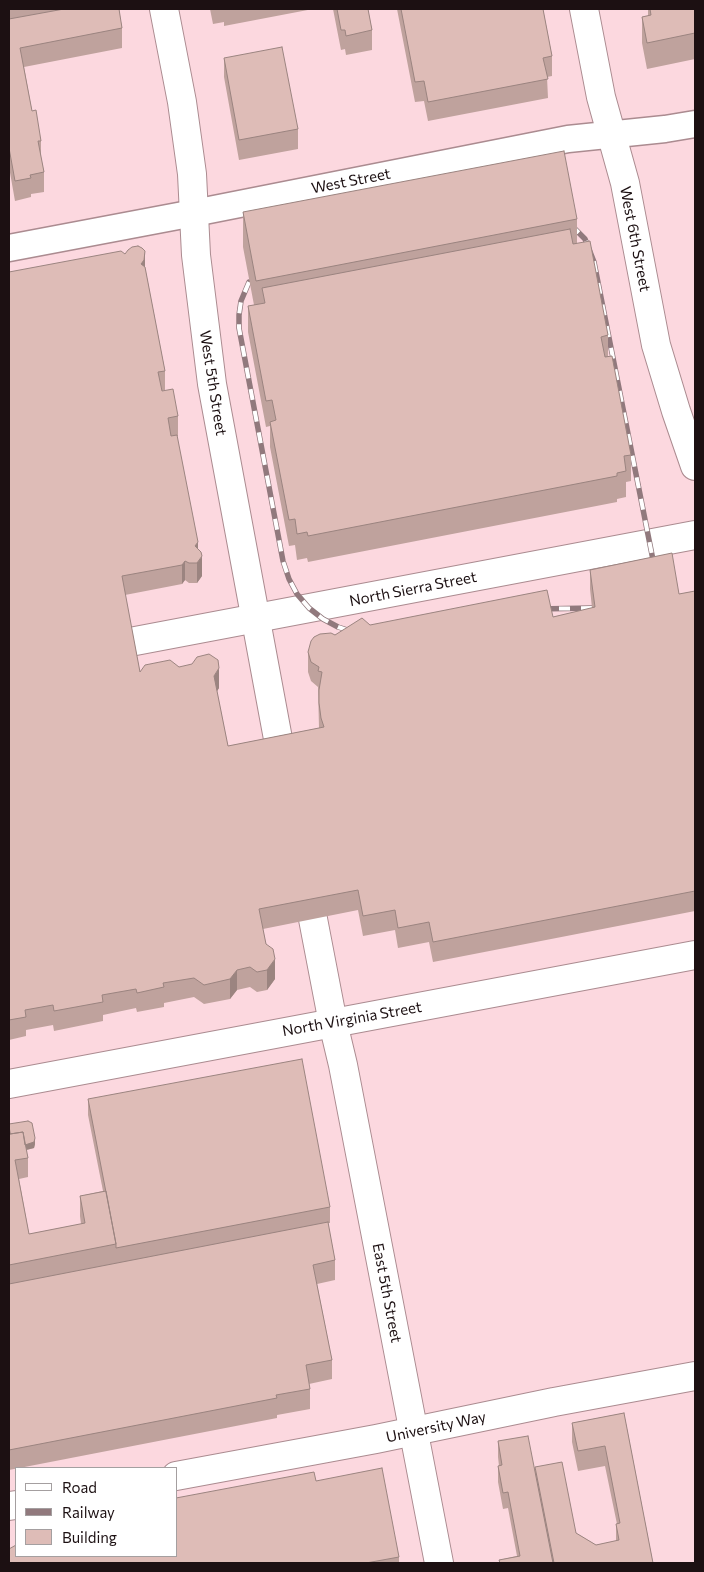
<!DOCTYPE html>
<html>
<head>
<meta charset="utf-8">
<style>
  body { margin:0 }
  #map { position:relative; width:704px; height:1572px; overflow:hidden; background:#fcd8df; font-family:Commissioner,sans-serif }
  canvas { display:block }
  .frame { position:absolute; inset:0; border:10px solid #1c1012; pointer-events:none }
  .legend { position:absolute; left:15px; top:1467px; width:162px; height:90px; box-sizing:border-box; background:#fff; border:1px solid #a49fa0; margin:0; padding:6px 9px; list-style:none; font-size:15px; color:#1c1012 }
  .legend li { display:flex; align-items:center; gap:10px; height:25px }
  .legend b { width:25px; border:1px solid #a49fa0 }
</style>
</head>
<body>
<div id="map">
<canvas width="704" height="1572"></canvas>
<div class="frame"></div>
<ul class="legend">
<li><b style="height:6px;background:#fff"></b>Road</li>
<li><b style="height:6px;background:#91797d"></b>Railway</li>
<li><b style="height:14px;background:#debcb7"></b>Building</li>
</ul>
</div>
<script>
const ctx = document.querySelector('canvas').getContext('2d');
ctx.lineJoin = 'round';
function shape(rows) {
  const path = new Path2D();
  for (const r of rows) {
    path.moveTo(r[0], r[1]);
    for (let i = 2; i < r.length; i += 2) path.lineTo(r[i], r[i + 1]);
  }
  return path;
}
function stroke(path, color, width, dash) {
  ctx.strokeStyle = color;
  ctx.lineWidth = width;
  ctx.lineCap = dash ? 'butt' : 'round';
  ctx.setLineDash(dash || []);
  ctx.stroke(path);
}
function fillPath(path, color) {
  ctx.fillStyle = color;
  ctx.fill(path, 'evenodd');
}
function drawText(font, color, halo, rows, align = 'center') {
  ctx.font = font + ' Commissioner,sans-serif';
  ctx.lineWidth = 5;
  ctx.setLineDash([]);
  ctx.textBaseline = 'middle';
  ctx.strokeStyle = halo;
  ctx.fillStyle = color;
  for (const [text, x, y, turn = 0] of rows) {
    ctx.save();
    ctx.translate(x, y);
    ctx.rotate((+turn || 0) * Math.PI / 180);
    ctx.textAlign = isNaN(turn) ? turn : align;
    if (halo) ctx.strokeText(text, 0, 0);
    ctx.fillText(text, 0, 0);
    ctx.restore();
  }
}
const minor = shape([
  [9,248,194,213,568,139,665,129,695,124]
]);
const tertiary = shape([
  [164,9,182,102,192,174,196,255,212,384,281,755],
  [584,9,601,97,625,183,656,345,676,411,695,466],
  [313,919,333,1023,343,1065,439,1563]
]);
const secondary = shape([
  [130,642,695,535],
  [176,1476,376,1439,554,1402,695,1376],
  [9,1506,16,1505]
]);
const primary = shape([
  [9,1084,695,955]
]);
const rail = shape([
  [571,225,585,239,594,262,655,570],
  [249,282,241,301,239,315,239,328,283,561,289,579,297,594,309,608,323,619,338,627,357,633],
  [537,609,593,608]
]);
const wall = shape([
  [9,9,119,9,122,28,122,48,24,67,32,111,41,141,41,158,44,172,44,192,31,194,31,197,15,201,9,167],
  [210,9,313,9,224,26,224,22,213,24],
  [333,9,368,9,372,30,372,50,346,55,345,49,341,50],
  [397,9,543,9,552,56,552,76,547,77,548,98,428,121,424,101,415,102],
  [648,9,695,9,695,59,647,69,642,43,642,17,648,16],
  [224,58,298,129,298,149,239,160,224,77],
  [243,212,577,219,577,243,608,335,608,356,631,455,631,481,626,482,626,497,617,499,617,502,308,562,307,558,297,560,295,545,289,546,270,447,270,426,266,427,248,332,248,306,254,305,243,247],
  [145,267,165,371,165,390,162,391,178,416,178,436,177,436,198,549,202,576,197,583,189,583,185,580,182,584,125,595,140,672,179,667,219,688,217,691,228,746,319,728,318,687,311,681,308,672,308,652,335,635,370,625,553,617,592,608,590,589,590,570,679,594,695,591,695,911,433,962,429,942,398,948,395,930,363,936,358,910,263,929,266,944,275,979,267,990,257,992,250,987,237,990,230,999,204,1004,194,997,164,1003,164,1007,137,1012,136,1008,103,1015,103,1021,54,1031,53,1025,26,1030,26,1036,9,1040,9,272],
  [88,1099,330,1207,330,1223,328,1223,335,1260,335,1280,317,1284,332,1360,332,1379,309,1384,310,1389,310,1409,277,1415,277,1418,9,1470,9,1124,35,1144,34,1148,26,1150,28,1158,28,1177,19,1179,29,1234,81,1224,80,1216,80,1196,103,1191,88,1115],
  [624,1413,653,1563,499,1563,499,1560,517,1556,508,1508,503,1509,498,1482,498,1466,499,1466,498,1457,498,1441,535,1470,576,1533,596,1545,616,1541,616,1524,617,1524,605,1466,578,1471,572,1442,572,1423],
  [316,1481,399,1557,399,1563,9,1563]
]);
const shadedWall = shape([
  [145,251,145,271,141,264],
  [198,542,198,562,202,556,202,576,197,583,197,563,195,546],
  [185,561,185,580,182,584,182,565],
  [219,668,219,688,214,696,214,676],
  [275,959,275,979,267,990,267,970],
  [237,970,237,990,230,999,230,979],
  [35,1138,35,1144,34,1148,10,1154]
]);
const building = shape([
  [64,9,119,9,122,28,20,48,32,111,36,110,41,141,38,141,44,172,30,175,31,178,15,181,9,148,9,19,64,9],
  [337,9,368,9,372,30,346,36,345,30,341,30,337,9],
  [401,9,543,9,552,56,543,58,548,79,428,102,424,81,415,82,401,9],
  [650,9,695,9,695,33,647,43,642,17,651,15,650,9],
  [282,47,298,129,239,140,224,58,282,47],
  [564,151,577,219,256,281,243,212,564,151],
  [570,229,573,244,590,241,608,335,601,337,605,357,612,356,631,455,624,456,626,471,617,473,617,476,308,536,307,532,297,534,295,519,289,520,270,422,276,420,272,400,266,401,248,306,265,303,262,288,570,229],
  [138,246,142,248,145,251,144,260,141,264,145,267,165,371,158,372,162,391,173,389,178,416,168,418,171,436,177,435,198,542,195,546,201,552,202,556,197,563,189,563,185,561,182,565,122,576,140,672,145,665,170,660,179,667,192,664,197,657,209,654,218,660,219,668,214,676,228,746,324,727,321,718,319,703,319,690,322,672,318,671,319,667,311,662,308,652,311,641,314,637,320,634,331,633,335,635,362,618,370,625,547,590,553,617,595,607,590,570,672,553,679,594,695,591,695,891,433,942,429,922,398,928,395,910,363,916,358,890,259,909,266,944,273,949,275,959,267,970,257,972,250,967,237,970,230,979,204,985,194,978,163,983,164,987,137,993,136,989,102,995,103,1002,54,1011,53,1005,25,1010,26,1017,9,1020,9,272,121,251,125,254,128,250,132,247,138,246],
  [302,1059,330,1207,116,1248,116,1244,88,1099,302,1059],
  [28,1121,32,1123,35,1138,34,1142,25,1145,23,1132,10,1134,9,1124,28,1121],
  [9,1126,10,1134,23,1132,28,1158,15,1160,29,1234,85,1223,80,1196,106,1191,116,1244,9,1265,9,1126],
  [328,1222,335,1260,313,1265,332,1360,306,1365,310,1389,276,1395,277,1398,9,1450,9,1284,328,1222],
  [624,1413,653,1563,554,1563,535,1467,562,1462,576,1533,596,1545,619,1540,616,1524,620,1523,605,1446,578,1451,572,1423,624,1413],
  [528,1436,553,1563,500,1563,499,1560,520,1556,508,1492,503,1493,498,1466,502,1465,498,1441,528,1436],
  [382,1468,399,1557,366,1563,9,1563,9,1549,16,1545,16,1556,176,1556,176,1498,314,1472,316,1481,382,1468]
]);
const streetNames = [
  ["West Street",351,181,-11],
  ["West 6th Street",635,239,79],
  ["West 5th Street",213,383,81],
  ["North Sierra Street",413,589,-11],
  ["North Virginia Street",352,1019,-10],
  ["East 5th Street",387,1293,79],
  ["University Way",436,1427,-12]
];
stroke(minor, '#ab8b90', 29);
stroke(tertiary, '#ab8b90', 30);
stroke(secondary, '#ab8b90', 30);
stroke(primary, '#ab8b90', 30);
stroke(minor, '#fff', 26);
stroke(tertiary, '#fff', 28);
stroke(secondary, '#fff', 28);
stroke(primary, '#fff', 28);
stroke(rail, '#91797d', 5.5);
stroke(rail, '#fff', 4, [11]);
fillPath(wall, '#bfa29d');
fillPath(shadedWall, '#9b8480');
fillPath(building, '#debcb7');
stroke(building, '#9b8480', 1);
drawText('15px', '#1c1012', '#fff', streetNames);
</script>
</body>
</html>
